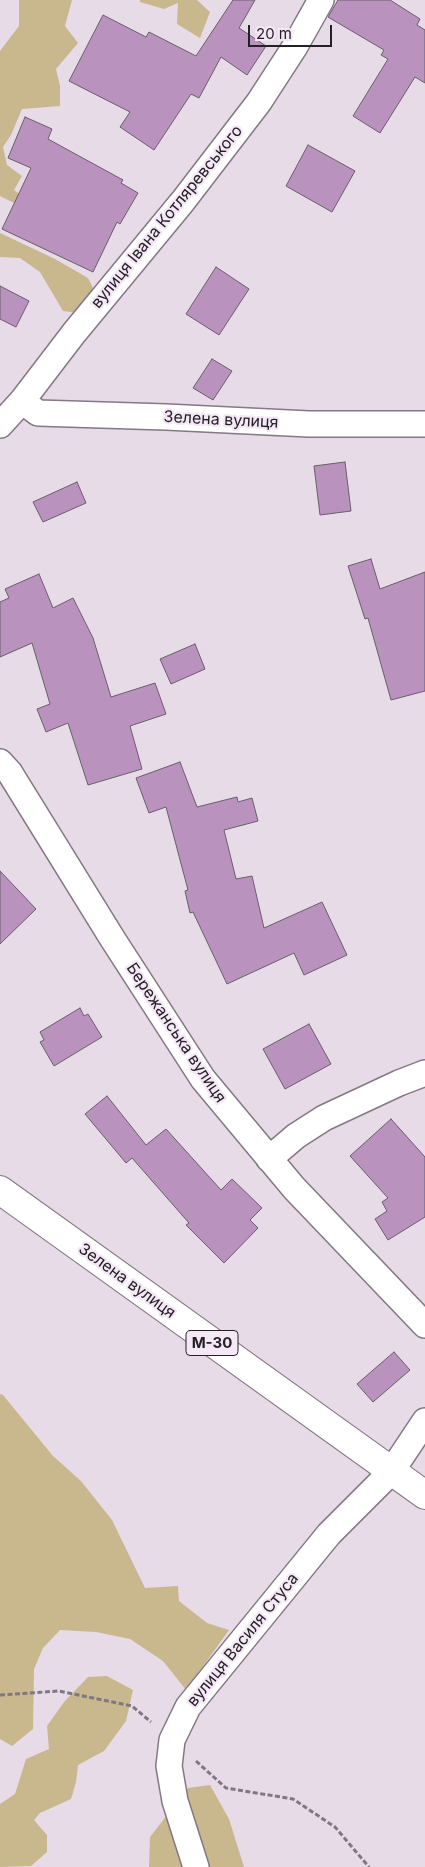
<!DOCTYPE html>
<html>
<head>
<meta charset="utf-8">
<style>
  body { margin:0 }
  #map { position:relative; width:425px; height:1867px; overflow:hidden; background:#e7dbe8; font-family:Inter,sans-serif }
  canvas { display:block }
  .scale { position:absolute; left:248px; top:25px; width:84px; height:22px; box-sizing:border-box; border:2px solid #242025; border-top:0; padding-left:6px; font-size:15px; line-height:18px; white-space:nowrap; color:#242025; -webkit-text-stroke:4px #f5e8f6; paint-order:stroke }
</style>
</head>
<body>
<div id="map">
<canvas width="425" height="1867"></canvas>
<div class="scale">20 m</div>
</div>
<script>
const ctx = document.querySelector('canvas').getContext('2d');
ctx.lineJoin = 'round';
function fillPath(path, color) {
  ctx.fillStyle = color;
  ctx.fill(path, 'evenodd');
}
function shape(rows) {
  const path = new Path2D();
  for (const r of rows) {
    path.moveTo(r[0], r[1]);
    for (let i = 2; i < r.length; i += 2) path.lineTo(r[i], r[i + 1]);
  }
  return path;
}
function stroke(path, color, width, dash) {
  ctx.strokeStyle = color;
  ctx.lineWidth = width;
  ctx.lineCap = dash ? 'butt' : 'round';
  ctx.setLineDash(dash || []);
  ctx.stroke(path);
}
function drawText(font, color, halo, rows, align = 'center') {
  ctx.font = font + ' Inter,sans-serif';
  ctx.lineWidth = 4.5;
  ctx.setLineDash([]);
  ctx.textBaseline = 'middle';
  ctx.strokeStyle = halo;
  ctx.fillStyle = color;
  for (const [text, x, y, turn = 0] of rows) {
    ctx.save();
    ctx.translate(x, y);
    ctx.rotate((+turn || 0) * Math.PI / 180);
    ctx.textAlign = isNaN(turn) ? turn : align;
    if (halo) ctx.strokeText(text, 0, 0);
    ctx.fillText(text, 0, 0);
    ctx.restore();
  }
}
const green = shape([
  [19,0,72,0,65,26,78,43,56,69,60,86,60,106,22,109,11,135,3,147,7,165,22,176,14,190,33,204,18,205,0,196,0,51,19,26],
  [140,0,197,0,210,12,200,38,177,24,178,3,164,9,140,2],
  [0,233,55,259,88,278,98,298,84,314,63,311,40,272,20,258,0,257],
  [0,1394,3,1395,53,1456,81,1481,112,1520,145,1588,178,1586,179,1601,207,1623,229,1630,186,1690,163,1661,130,1639,96,1632,60,1630,43,1648,34,1669,33,1729,12,1746,0,1739],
  [107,1676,133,1690,126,1721,104,1751,78,1765,76,1782,71,1799,40,1813,34,1820,47,1835,47,1852,31,1866,0,1867,0,1804,15,1794,26,1759,49,1749,47,1726,64,1702,88,1677],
  [210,1785,229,1819,244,1867,149,1867,150,1837,188,1788]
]);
const building = shape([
  [233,0,255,0,239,28,266,46,247,75,221,57,199,98,191,94,154,150,120,127,130,112,69,81,103,15,146,37,149,32,196,56,233,0],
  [338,0,390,0,420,19,417,25,425,30,425,83,415,77,380,133,353,116,388,59,381,55,384,50,328,17,338,0],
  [25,117,52,129,48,139,123,180,121,183,138,193,120,224,117,222,93,272,2,229,31,168,8,158,25,117],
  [308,145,355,171,332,212,286,186,308,145],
  [216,267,249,289,219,335,186,314,216,267],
  [0,286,29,301,16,327,0,319,0,286],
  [212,359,232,371,213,400,193,388,212,359],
  [345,462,351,511,320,515,314,466,345,462],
  [77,482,86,503,43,522,33,502,77,482],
  [371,559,380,589,425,572,425,691,391,700,368,618,365,619,348,566,371,559],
  [39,574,53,608,73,598,93,638,111,697,155,683,166,714,130,726,142,769,88,785,68,723,46,732,37,709,50,704,32,643,0,657,0,602,9,598,5,589,39,574],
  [195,644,205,669,171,684,160,659,195,644],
  [180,762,197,807,237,797,238,802,252,798,258,821,224,830,236,879,252,876,264,928,322,902,347,955,304,975,294,953,227,984,193,912,190,913,185,891,188,890,166,807,149,813,136,778,180,762],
  [0,871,36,909,0,944,0,871],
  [80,1008,84,1016,88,1014,102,1037,54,1066,40,1042,44,1040,40,1032,80,1008],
  [309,1024,331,1064,285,1089,263,1049,309,1024],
  [107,1096,146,1145,166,1129,221,1190,232,1179,262,1208,250,1220,258,1228,224,1263,186,1225,189,1223,132,1158,126,1163,85,1114,107,1096],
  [391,1119,425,1157,425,1217,388,1240,375,1219,387,1211,382,1202,388,1198,350,1156,391,1119],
  [394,1352,410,1370,373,1402,357,1384,394,1352]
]);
const path = shape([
  [0,1695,59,1691,132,1706,151,1722],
  [196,1761,226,1788,293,1799,335,1827,369,1867]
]);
const street = shape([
  [22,401,38,413,166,417,309,424,425,424],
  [0,425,22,401,74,333,183,201,259,102,294,48,321,0],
  [0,762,10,773,112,938,203,1079,294,1188,425,1325],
  [269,1159,296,1136,324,1118,399,1083,425,1073],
  [196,1867,175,1801,169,1766,172,1740,188,1707,329,1534,391,1472,425,1421]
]);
const highway = shape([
  [0,1190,425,1495]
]);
const shields = [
  [212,1343,52]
];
const shieldNames = [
  ["М-30",212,1343]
];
const streetNames = [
  ["вулиця Івана Котляревського",167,217,-51],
  ["Зелена вулиця",221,420,3],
  ["Бережанська вулиця",176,1033,56],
  ["Зелена вулиця",127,1281,36],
  ["вулиця Василя Стуса",243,1640,-51]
];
fillPath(green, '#c9b78e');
fillPath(building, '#ba92be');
stroke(building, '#695e6a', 1);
stroke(street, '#837884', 28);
stroke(highway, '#837884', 30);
stroke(path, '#807881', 3, [5, 2.5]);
stroke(street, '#fff', 25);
stroke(highway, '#fff', 28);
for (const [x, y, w] of shields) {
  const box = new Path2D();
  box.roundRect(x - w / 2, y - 12.5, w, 25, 4);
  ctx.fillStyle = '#f5e8f6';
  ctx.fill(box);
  stroke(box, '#242025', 1);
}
drawText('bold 15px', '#242025', null, shieldNames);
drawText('16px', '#242025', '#f5e8f6', streetNames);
</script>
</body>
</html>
